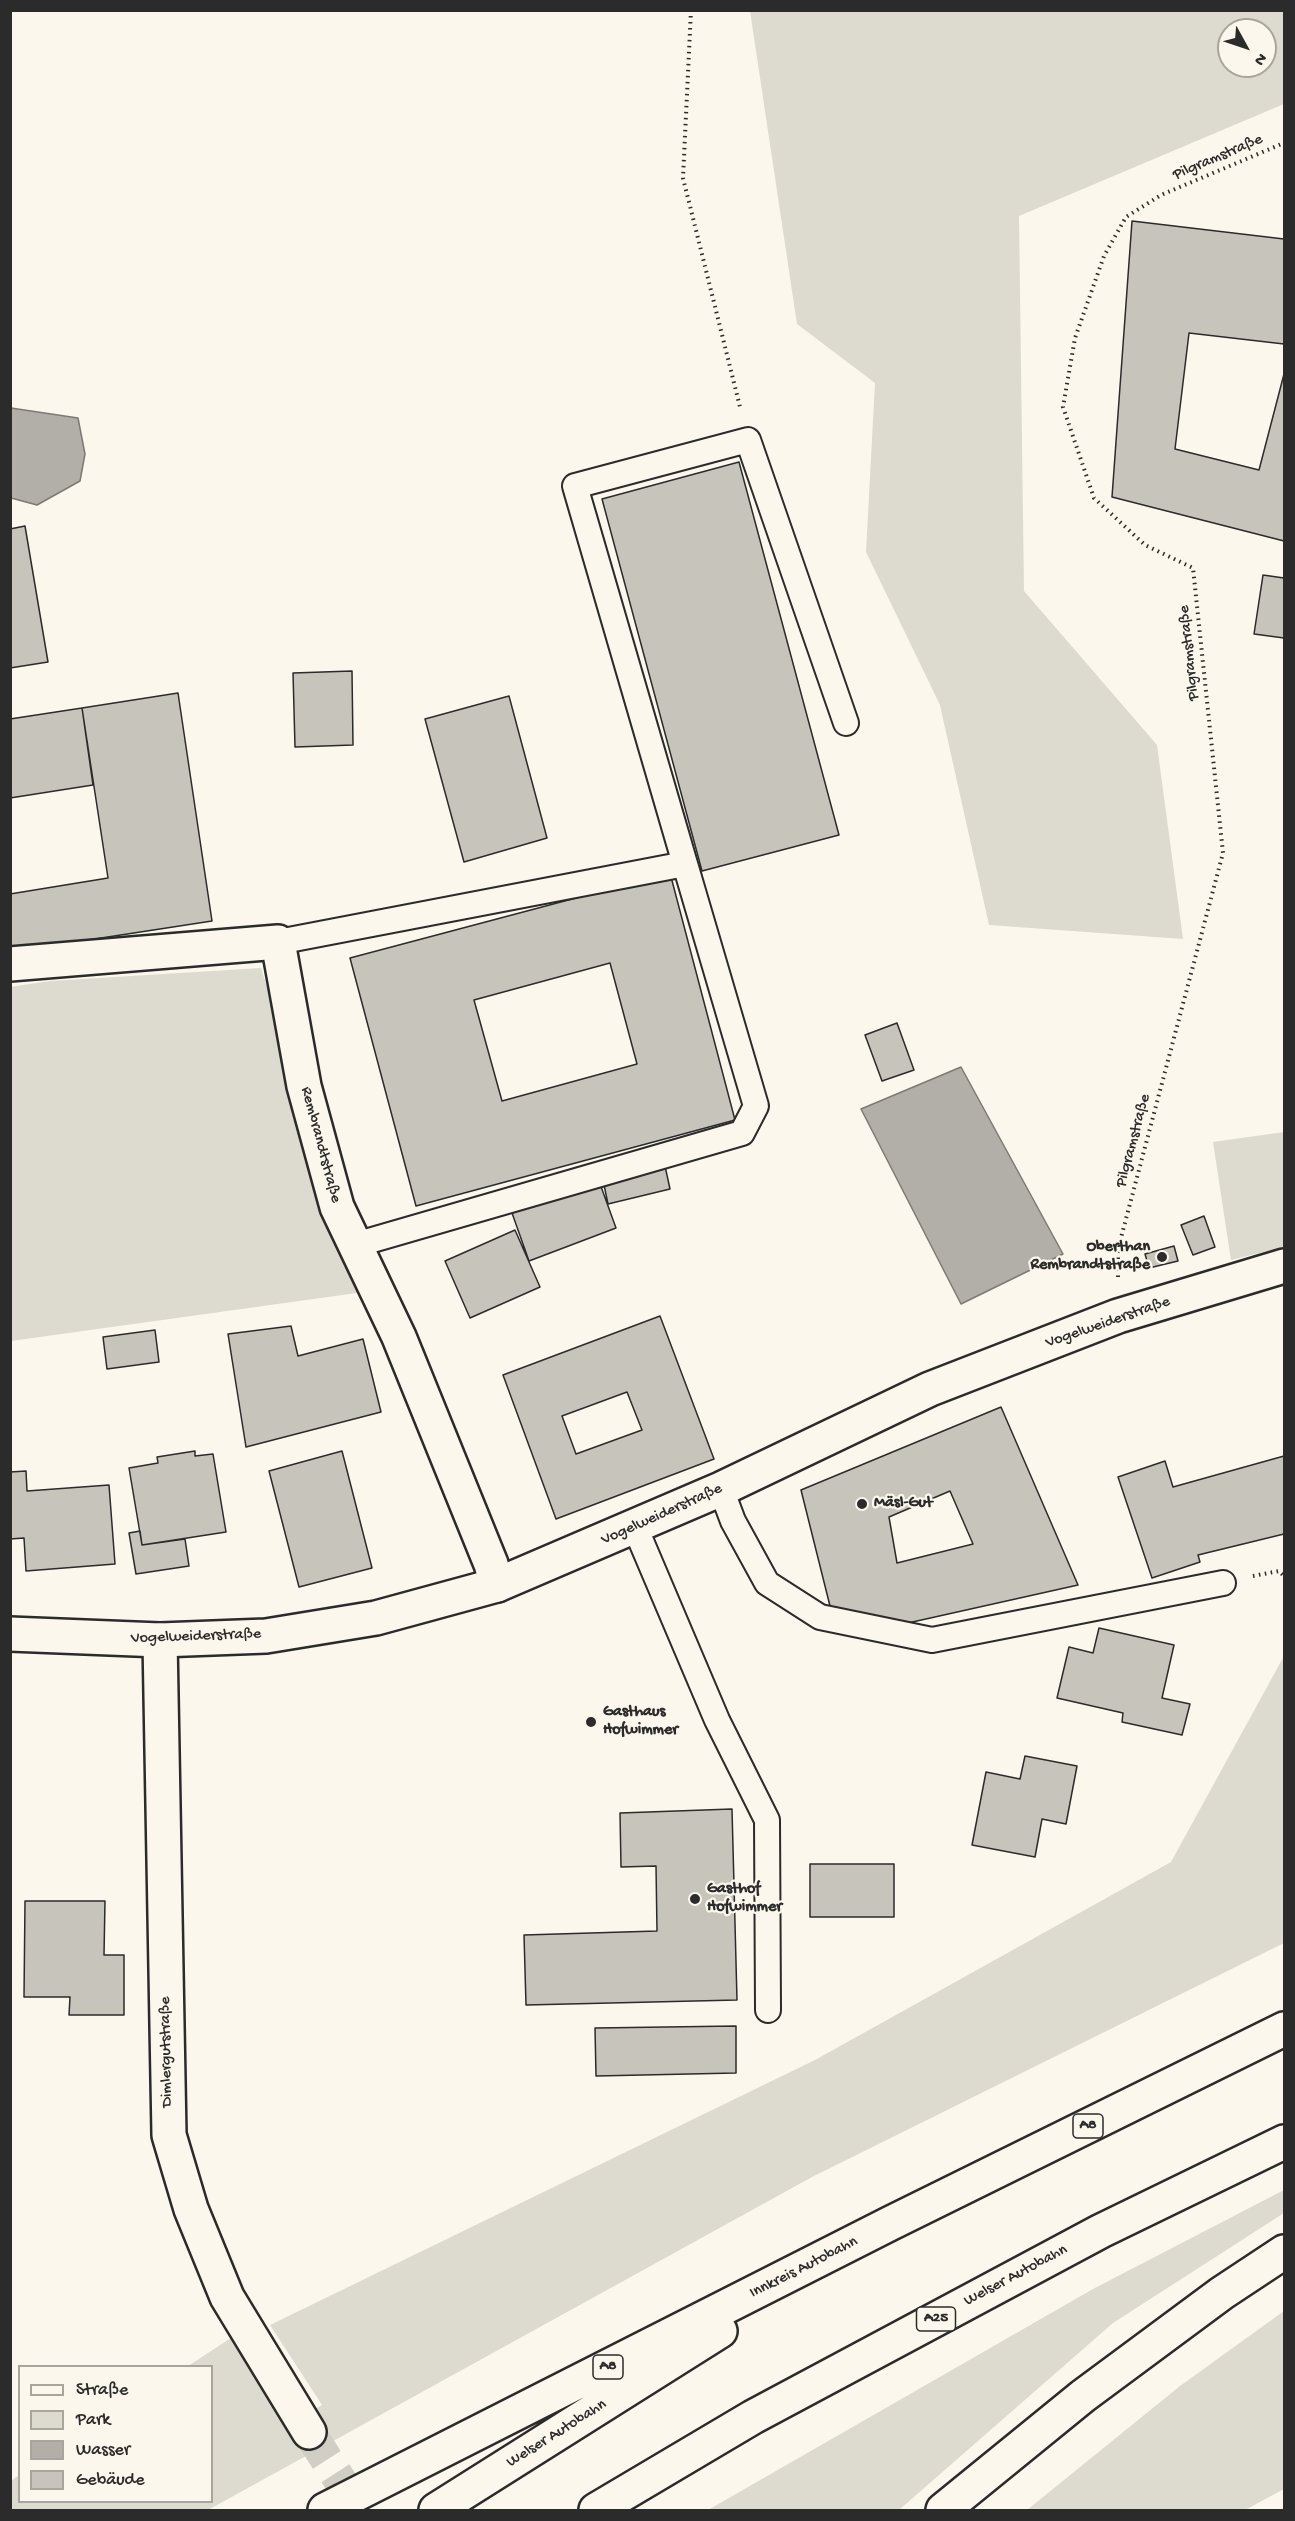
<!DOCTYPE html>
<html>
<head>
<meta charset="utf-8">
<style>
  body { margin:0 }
  #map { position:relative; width:1295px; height:2521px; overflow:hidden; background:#fbf7ec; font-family:"Gochi Hand",sans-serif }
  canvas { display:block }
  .frame { position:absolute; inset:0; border:12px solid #2b2b2b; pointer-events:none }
  .legend { position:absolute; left:18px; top:2365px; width:195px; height:138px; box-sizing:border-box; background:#fbf7ec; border:2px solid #a8a59f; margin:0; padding:8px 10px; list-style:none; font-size:18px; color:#2b2b2b }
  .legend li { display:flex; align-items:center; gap:12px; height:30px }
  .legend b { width:30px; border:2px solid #a8a59f }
  .north { position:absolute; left:1217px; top:18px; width:60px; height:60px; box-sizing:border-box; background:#fbf7ec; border:2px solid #a8a59f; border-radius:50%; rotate:130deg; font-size:16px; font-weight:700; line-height:24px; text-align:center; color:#2b2b2b }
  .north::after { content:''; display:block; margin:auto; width:21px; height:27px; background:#2b2b2b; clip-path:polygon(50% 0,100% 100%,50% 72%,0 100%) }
</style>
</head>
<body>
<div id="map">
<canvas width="1295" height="2521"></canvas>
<div class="frame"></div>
<ul class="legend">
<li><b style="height:8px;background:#fbf7ec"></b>Straße</li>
<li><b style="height:16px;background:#dddad0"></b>Park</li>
<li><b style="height:16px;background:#b1afa7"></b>Wasser</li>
<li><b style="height:16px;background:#c7c4bc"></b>Gebäude</li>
</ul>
<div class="north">N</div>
</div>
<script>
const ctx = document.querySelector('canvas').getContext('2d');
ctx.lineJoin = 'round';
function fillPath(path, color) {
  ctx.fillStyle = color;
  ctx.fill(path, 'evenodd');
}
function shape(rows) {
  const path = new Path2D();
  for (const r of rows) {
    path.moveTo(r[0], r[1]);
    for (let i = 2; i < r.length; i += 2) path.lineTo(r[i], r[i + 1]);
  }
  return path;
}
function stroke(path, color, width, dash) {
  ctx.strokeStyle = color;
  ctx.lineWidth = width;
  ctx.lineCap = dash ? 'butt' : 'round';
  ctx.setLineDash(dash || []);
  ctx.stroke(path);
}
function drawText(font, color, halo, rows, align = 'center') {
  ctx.font = font + ' "Gochi Hand",sans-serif';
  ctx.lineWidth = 4.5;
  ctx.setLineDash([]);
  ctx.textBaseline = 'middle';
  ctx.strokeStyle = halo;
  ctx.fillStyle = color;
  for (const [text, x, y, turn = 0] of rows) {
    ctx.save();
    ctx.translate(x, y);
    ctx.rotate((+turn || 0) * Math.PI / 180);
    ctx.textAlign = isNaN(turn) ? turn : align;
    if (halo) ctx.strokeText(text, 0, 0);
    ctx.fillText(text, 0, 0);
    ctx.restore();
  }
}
const green = shape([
  [750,11,1284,11,1284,104,1019,216,1024,591,1157,745,1183,939,989,925,940,705,866,552,875,383,797,324],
  [1229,30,1265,30,1265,66,1229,66],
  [261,968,364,1292,11,1341,10,987,50,981],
  [1284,1132,1284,1247,1231,1260,1213,1142],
  [1284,1656,1284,1943,812,2177,208,2510,11,2510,11,2481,19,2475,20,2502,212,2502,212,2366,188,2366,234,2336,290,2424,322,2405,270,2325,815,2060,1171,1862],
  [1284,2190,1284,2213,1113,2323,899,2510,708,2510,1093,2289],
  [1284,2311,1284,2489,1245,2510,1027,2510,1180,2386]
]);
const water = shape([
  [11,408,78,418,85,454,80,481,37,505,11,498,11,408],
  [961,1067,1063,1254,961,1304,861,1109,961,1067]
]);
const building = shape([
  [1132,221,1284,239,1284,344,1189,333,1175,449,1259,470,1284,374,1284,541,1112,497,1132,221],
  [739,462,839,835,702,871,602,499,739,462],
  [25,526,48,662,10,668,10,529,25,526],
  [1263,575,1284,578,1284,638,1254,634,1263,575],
  [352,671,353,745,295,747,293,673,352,671],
  [178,693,212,921,10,952,10,894,108,878,82,708,178,693],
  [509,696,547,838,464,862,425,719,509,696],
  [82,708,93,785,10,798,10,719,82,708],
  [670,873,735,1120,416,1206,350,958,670,873],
  [610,963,637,1064,502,1101,474,1000,610,963],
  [897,1023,914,1070,882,1081,865,1035,897,1023],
  [665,1166,670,1189,608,1204,603,1180,665,1166],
  [599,1181,616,1228,529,1261,512,1213,599,1181],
  [1204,1216,1215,1247,1193,1255,1181,1225,1204,1216],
  [515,1230,540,1287,470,1318,445,1261,515,1230],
  [1174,1246,1178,1261,1149,1268,1145,1254,1174,1246],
  [660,1316,714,1459,556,1519,503,1375,660,1316],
  [627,1392,642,1430,576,1454,562,1416,627,1392],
  [291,1326,298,1356,363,1339,381,1412,246,1447,228,1334,291,1326],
  [155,1330,159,1362,107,1369,103,1337,155,1330],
  [1001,1407,1078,1585,899,1625,832,1614,801,1490,1001,1407],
  [950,1491,973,1544,897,1563,889,1517,950,1491],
  [195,1451,195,1456,213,1454,226,1532,142,1545,129,1468,158,1463,157,1457,195,1451],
  [342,1451,372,1568,299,1587,269,1471,342,1451],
  [1284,1456,1284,1534,1198,1555,1200,1562,1152,1578,1118,1477,1165,1461,1173,1487,1284,1456],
  [26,1471,27,1491,109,1485,115,1564,26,1571,24,1538,10,1539,10,1472,26,1471],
  [140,1531,142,1545,185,1539,189,1566,136,1574,129,1533,140,1531],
  [1099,1628,1174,1645,1162,1698,1190,1704,1182,1735,1122,1722,1123,1713,1057,1698,1069,1647,1093,1653,1099,1628],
  [1025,1756,1077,1766,1066,1824,1042,1819,1035,1857,972,1845,986,1772,1020,1779,1025,1756],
  [732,1809,737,2000,526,2005,524,1935,657,1931,656,1866,621,1867,620,1813,732,1809],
  [810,1864,894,1864,894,1917,810,1917,810,1864],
  [25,1901,105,1901,104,1955,124,1955,124,2015,69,2015,70,1997,24,1997,25,1901],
  [736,2026,736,2073,596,2076,595,2028,736,2026]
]);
const minorTunnel = shape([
  [309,2432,359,2510]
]);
const path = shape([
  [691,10,683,178,740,407],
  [1118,1277,1118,1249,1223,853,1193,568,1145,545,1094,498,1063,407,1075,338,1104,256,1126,217,1161,195,1284,143],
  [1253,1576,1279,1571,1284,1576]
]);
const service = shape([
  [278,942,685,864,575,486,748,440,846,723],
  [355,1245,742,1133,756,1106,685,864],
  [721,1489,733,1521,767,1583,820,1617,932,1640,1223,1583],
  [635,1527,717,1720,767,1820,768,2010]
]);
const minor = shape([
  [10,964,278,942,304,1086,337,1207,399,1337,491,1564,497,1585],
  [160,1640,169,2135,191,2209,227,2297,309,2432]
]);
const secondary = shape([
  [10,1634,160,1640,266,1636,376,1618,497,1585,721,1489,930,1389,1118,1316,1284,1266]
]);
const motorway = shape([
  [325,2510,891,2223,1284,2029],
  [436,2510,720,2331],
  [596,2510,753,2417,1101,2231,1284,2142],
  [943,2510,1083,2396,1222,2293,1284,2252]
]);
const markers = [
  [1162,1257,6,"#2b2b2b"],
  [862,1504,6,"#2b2b2b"],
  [591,1722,6,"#2b2b2b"],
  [695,1899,6,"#2b2b2b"]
];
const shields = [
  [1088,2126,30],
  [936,2319,39],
  [608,2367,30]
];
const shieldNames = [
  ["A8",1088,2126],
  ["A25",936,2319],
  ["A8",608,2367]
];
const streetNames = [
  ["Pilgramstraße",1218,158,-23],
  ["Pilgramstraße",1190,653,-96],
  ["Pilgramstraße",1134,1141,-75],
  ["Rembrandtstraße",320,1145,75],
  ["Vogelweiderstraße",1108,1323,-19],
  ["Vogelweiderstraße",662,1515,-24],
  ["Vogelweiderstraße",196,1637,-2],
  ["Dimlergutstraße",167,2052,-91],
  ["Innkreis Autobahn",804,2268,-27],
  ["Welser Autobahn",1016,2276,-28],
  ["Welser Autobahn",557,2434,-32]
];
const poiNames = [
  ["Oberthan",1150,1248,"right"],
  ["Rembrandtstraße",1150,1266,"right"],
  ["Mäsl-Gut",874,1504],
  ["Gasthaus",603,1713],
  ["Hofwimmer",603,1731],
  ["Gasthof",707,1890],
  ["Hofwimmer",707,1908]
];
fillPath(green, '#dddad0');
fillPath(water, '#b1afa7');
stroke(water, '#7b7a75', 1.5);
fillPath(building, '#c7c4bc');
stroke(building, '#2b2b2b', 1.5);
stroke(minorTunnel, '#d1cec5', 33, [33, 16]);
stroke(service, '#2b2b2b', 28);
stroke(minor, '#2b2b2b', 38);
stroke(secondary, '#2b2b2b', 38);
stroke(motorway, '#2b2b2b', 38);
stroke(path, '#2b2b2b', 4, [1.5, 4.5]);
stroke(service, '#fbf7ec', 24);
stroke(minor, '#fbf7ec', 33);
stroke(secondary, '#fbf7ec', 33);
stroke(motorway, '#fbf7ec', 33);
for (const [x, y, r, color] of markers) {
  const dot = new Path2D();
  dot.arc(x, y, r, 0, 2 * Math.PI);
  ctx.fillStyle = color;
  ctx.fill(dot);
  stroke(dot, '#fbf7ec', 2);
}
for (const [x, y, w] of shields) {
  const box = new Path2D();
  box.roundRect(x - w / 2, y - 12, w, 24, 4.5);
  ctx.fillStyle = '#fbf7ec';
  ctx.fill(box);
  stroke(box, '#2b2b2b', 1.5);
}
drawText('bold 15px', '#2b2b2b', null, shieldNames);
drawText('16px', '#2b2b2b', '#fbf7ec', streetNames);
drawText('bold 16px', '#2b2b2b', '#fbf7ec', poiNames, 'left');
</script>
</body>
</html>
